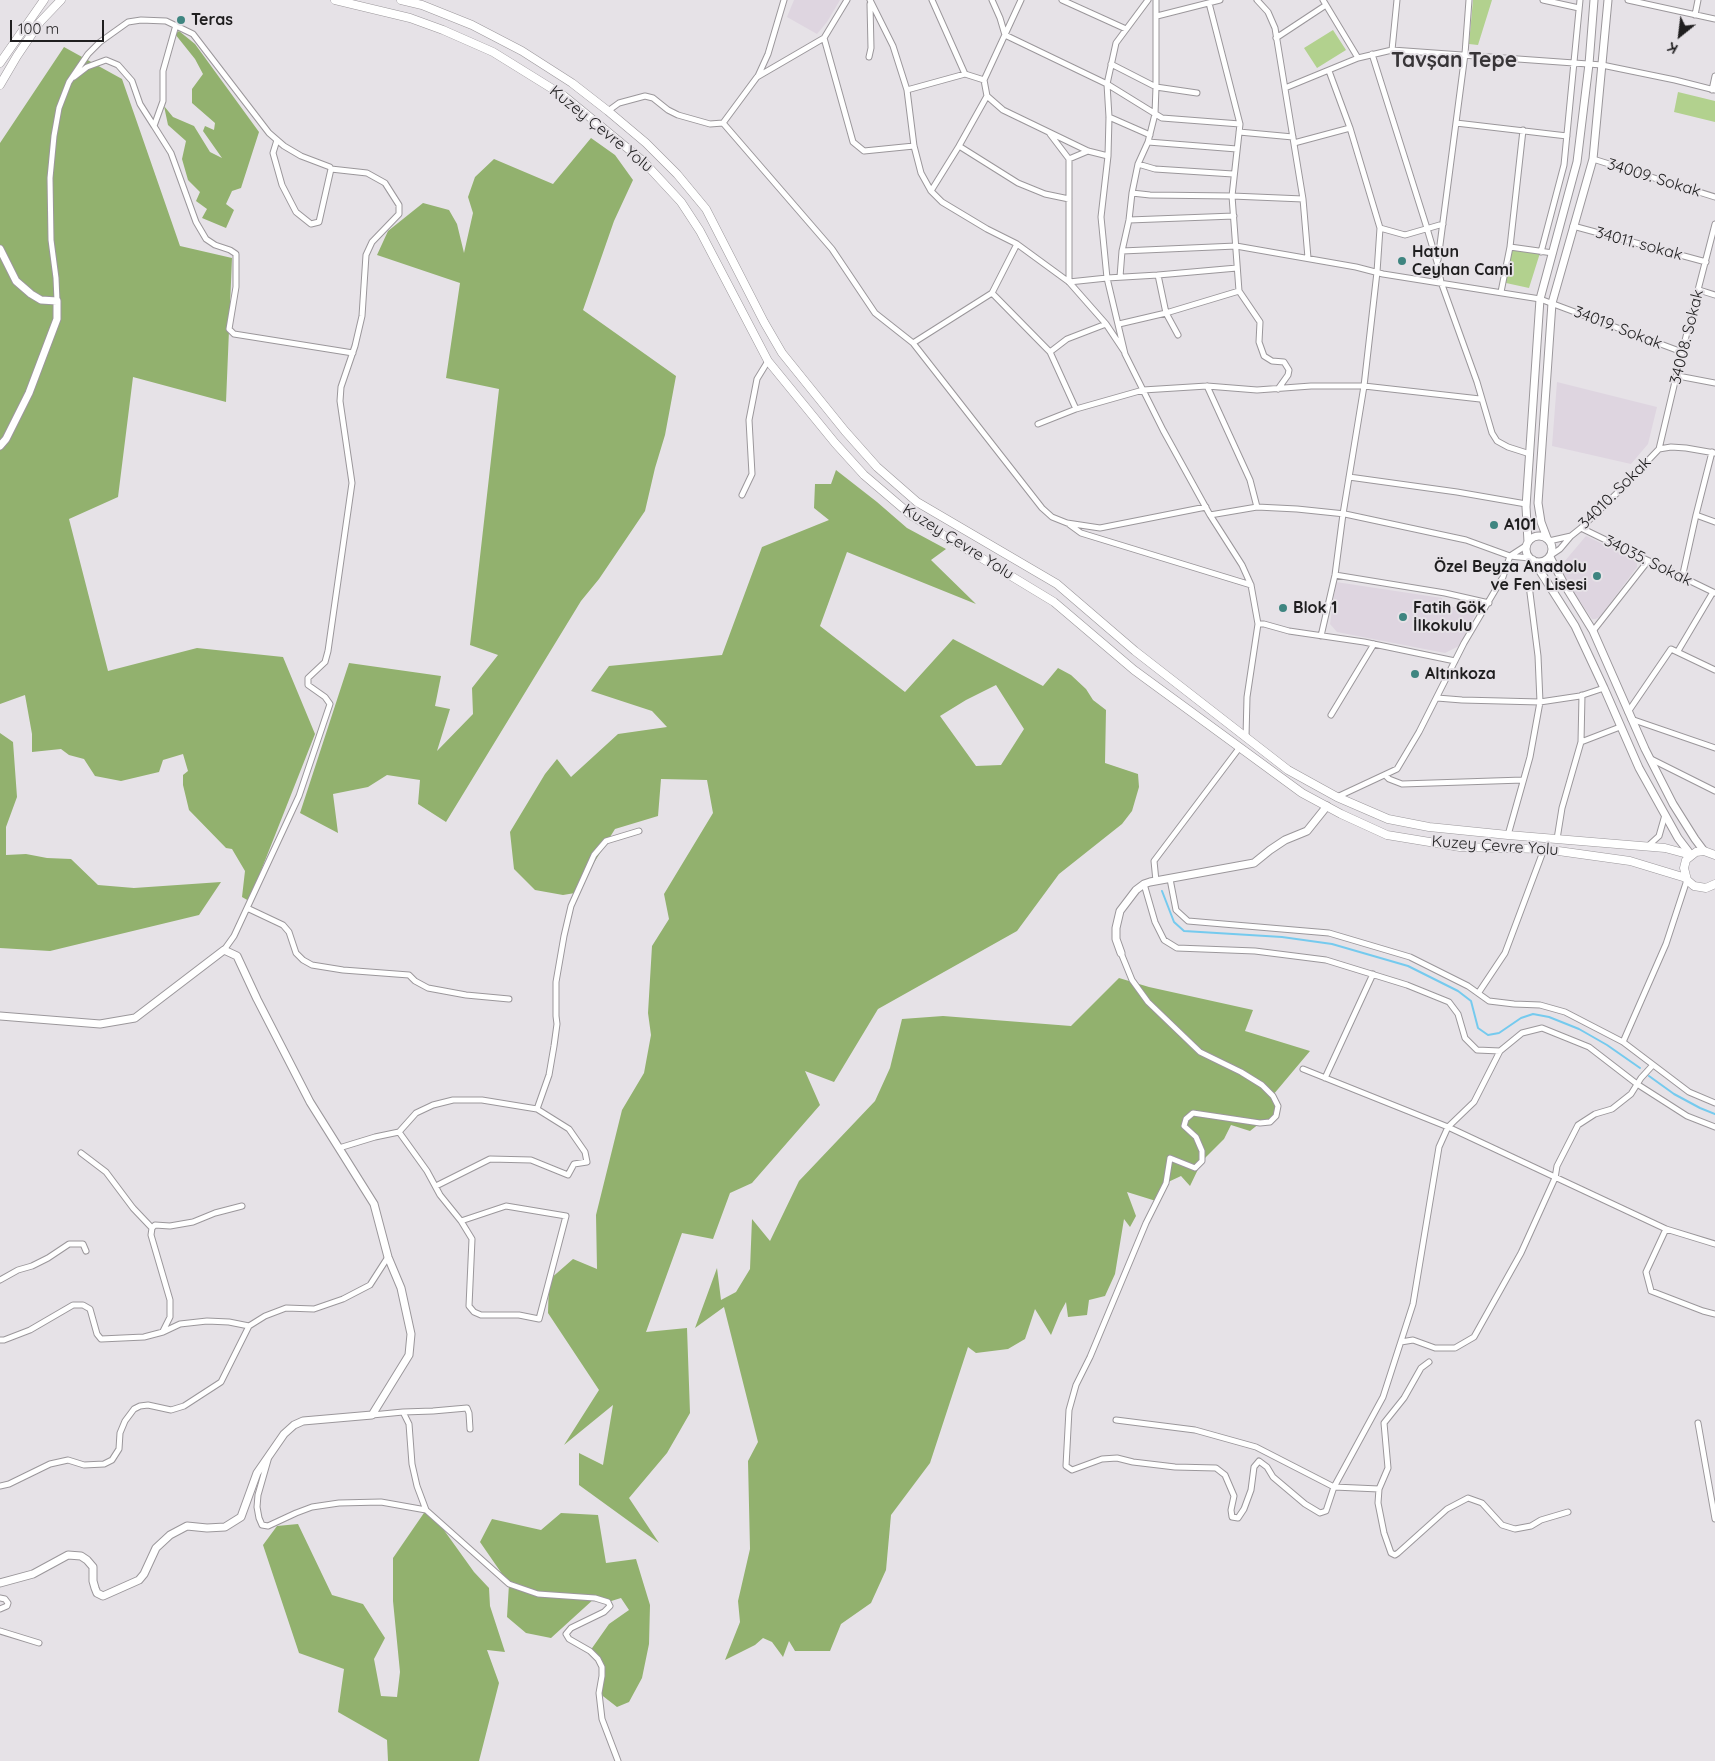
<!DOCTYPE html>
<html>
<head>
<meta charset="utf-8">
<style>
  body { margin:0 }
  #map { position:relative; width:1715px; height:1761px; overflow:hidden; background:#e6e2e7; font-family:Quicksand,sans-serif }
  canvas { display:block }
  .north { position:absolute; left:1655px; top:10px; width:50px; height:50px; -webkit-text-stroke:4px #e6e2e7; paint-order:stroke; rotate:209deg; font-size:14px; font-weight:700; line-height:20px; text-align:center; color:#1f1e1f }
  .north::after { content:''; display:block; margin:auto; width:18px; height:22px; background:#1f1e1f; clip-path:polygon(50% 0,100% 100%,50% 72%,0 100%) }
  .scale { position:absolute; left:10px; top:20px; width:94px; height:22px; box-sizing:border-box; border:2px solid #1f1e1f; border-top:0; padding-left:6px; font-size:15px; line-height:18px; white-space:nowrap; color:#1f1e1f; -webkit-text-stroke:4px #e6e2e7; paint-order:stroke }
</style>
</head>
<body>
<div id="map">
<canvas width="1715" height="1761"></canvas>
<div class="north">K</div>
<div class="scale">100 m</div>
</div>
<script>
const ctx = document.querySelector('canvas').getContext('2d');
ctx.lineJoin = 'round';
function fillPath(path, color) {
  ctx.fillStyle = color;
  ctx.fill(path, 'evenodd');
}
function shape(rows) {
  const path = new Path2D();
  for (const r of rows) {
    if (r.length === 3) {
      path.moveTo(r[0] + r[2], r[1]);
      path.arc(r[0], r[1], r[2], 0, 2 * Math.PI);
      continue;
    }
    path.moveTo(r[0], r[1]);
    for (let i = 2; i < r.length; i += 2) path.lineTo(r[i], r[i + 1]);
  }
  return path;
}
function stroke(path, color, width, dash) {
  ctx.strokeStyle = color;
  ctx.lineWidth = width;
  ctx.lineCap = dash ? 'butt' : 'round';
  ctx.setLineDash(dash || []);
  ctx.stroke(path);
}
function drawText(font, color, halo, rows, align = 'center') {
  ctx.font = font + ' Quicksand,sans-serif';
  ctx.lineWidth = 4;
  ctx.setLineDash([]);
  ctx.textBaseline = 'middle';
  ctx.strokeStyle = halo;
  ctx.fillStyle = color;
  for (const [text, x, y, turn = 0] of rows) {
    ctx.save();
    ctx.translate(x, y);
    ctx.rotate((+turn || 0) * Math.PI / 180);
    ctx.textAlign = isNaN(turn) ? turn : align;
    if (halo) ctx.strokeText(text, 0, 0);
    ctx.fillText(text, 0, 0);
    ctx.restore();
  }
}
const built = shape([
  [794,0,840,0,827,22,817,34,787,17],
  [1557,382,1657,407,1648,444,1631,464,1552,446],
  [1586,536,1637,560,1637,567,1600,617,1595,619,1592,619,1564,578,1563,571,1564,562],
  [1336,582,1442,598,1443,605,1469,610,1470,604,1476,604,1479,607,1459,646,1445,653,1337,632,1330,624]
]);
const green = shape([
  [1473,0,1492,0,1478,45,1469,44],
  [1333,30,1346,50,1317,68,1304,48],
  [1678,92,1715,101,1715,122,1674,112],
  [1511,248,1540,253,1529,288,1506,283]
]);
const forest = shape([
  [179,31,195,44,259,132,241,188,232,191,226,204,234,210,226,228,202,218,207,209,196,201,200,192,188,180,182,159,186,141,168,125,164,106,173,117,194,126,210,152,222,158,203,131,205,126,214,130,215,123,192,103,192,89,203,74,195,59,175,34],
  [64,47,122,79,180,246,232,258,226,402,133,377,118,497,69,519,108,671,197,648,283,657,315,734,249,901,242,897,245,871,232,849,226,848,189,810,183,785,183,775,188,771,183,754,163,760,159,772,121,781,95,776,84,759,69,755,61,749,32,752,32,734,25,695,0,704,0,143],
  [591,138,615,155,633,180,614,221,583,310,676,376,665,435,655,468,645,511,599,579,581,601,446,822,418,804,420,780,387,775,368,787,333,794,338,833,300,813,349,663,441,676,435,706,450,709,437,751,473,714,472,688,498,655,470,645,499,389,446,378,460,283,377,255,388,231,423,203,449,210,457,224,464,253,473,213,468,197,475,177,494,159,553,184],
  [836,470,877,502,907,528,946,549,931,560,976,604,847,552,820,626,905,692,953,639,1043,686,1058,668,1071,675,1086,689,1093,700,1106,710,1105,763,1138,774,1139,787,1132,811,1122,824,1059,874,1017,931,878,1009,834,1082,805,1071,820,1105,752,1183,730,1193,713,1239,682,1233,646,1332,687,1328,690,1413,667,1453,629,1498,659,1543,579,1485,579,1453,603,1465,613,1405,564,1445,599,1390,548,1313,549,1280,573,1259,597,1269,596,1215,622,1110,644,1073,651,1035,648,1013,652,946,669,919,664,894,713,813,707,780,661,779,658,816,615,829,575,893,563,895,535,890,514,869,510,832,545,774,557,759,571,777,618,734,667,727,652,711,591,691,609,666,722,655,762,547,829,520,814,508,815,484,831,484],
  [996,685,1024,729,1001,765,976,766,940,716,966,700],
  [0,733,13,742,17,797,6,827,6,855,26,854,47,858,71,859,98,885,134,888,221,882,199,915,50,951,0,948],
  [1119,978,1149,987,1253,1010,1245,1031,1310,1051,1273,1095,1278,1106,1276,1116,1270,1122,1260,1123,1250,1131,1231,1125,1224,1139,1202,1161,1190,1186,1181,1176,1166,1183,1156,1201,1127,1192,1136,1216,1130,1227,1124,1219,1115,1274,1105,1296,1089,1300,1087,1315,1068,1317,1066,1302,1060,1313,1051,1335,1035,1309,1025,1339,1008,1349,976,1353,968,1347,930,1463,891,1515,886,1570,871,1603,841,1624,830,1651,795,1651,789,1641,783,1657,772,1642,763,1638,755,1645,725,1660,740,1622,738,1601,750,1549,748,1461,758,1442,724,1307,695,1328,717,1268,721,1300,736,1292,750,1269,752,1219,770,1241,799,1181,875,1101,890,1068,902,1019,943,1016,1071,1026],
  [426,1510,436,1519,474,1572,489,1588,490,1606,505,1652,487,1650,499,1683,479,1761,388,1761,387,1740,338,1712,344,1669,299,1653,263,1545,277,1526,298,1524,332,1595,363,1604,385,1638,374,1659,381,1696,397,1697,400,1672,393,1601,393,1558],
  [561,1513,598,1515,606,1563,636,1559,650,1605,649,1644,642,1678,629,1702,617,1707,599,1693,602,1668,590,1651,609,1624,629,1610,621,1598,608,1602,595,1598,551,1638,526,1633,507,1617,509,1584,480,1542,492,1519,541,1530]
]);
const stream = shape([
  [1162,891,1174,922,1184,931,1282,937,1332,944,1408,966,1458,991,1471,1001,1478,1028,1488,1035,1499,1033,1521,1018,1533,1014,1549,1017,1579,1029,1607,1045,1640,1068],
  [1649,1076,1674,1094,1700,1108,1715,1114]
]);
const street = shape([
  [870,0,893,46,907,90,914,146,921,173,931,191,942,202,987,229,1017,244,1069,282,1106,324,1124,351],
  [932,0,965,74],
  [992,0,1000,18,1005,35,1107,84,1162,118,1240,124],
  [1062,0,1126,29],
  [1148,0,1116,43,1107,84,1109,117,1108,156,1101,217,1107,278,1125,354,1163,430,1210,515,1242,565,1251,585,1258,624,1247,697,1246,737],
  [1257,0,1268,12,1275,28,1303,199,1308,258],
  [1323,0,1358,58],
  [1543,0,1579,8],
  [1628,0,1715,19],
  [1209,3,1240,124,1232,196,1239,291,1260,322,1259,342,1264,356,1272,361,1284,362,1289,370,1288,375,1278,389],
  [1695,15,1698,0],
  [1157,16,1220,0],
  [176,25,163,71,163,101,154,126,171,153,196,222,206,239,215,245,230,250,236,254,236,287,229,329,234,334,353,353],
  [824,38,853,142,864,151,914,146],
  [1276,38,1326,5],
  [1392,50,1397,0],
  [1372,54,1426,225,1437,262,1441,282,1477,382,1492,433,1497,441,1508,447,1530,454],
  [869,57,871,48,870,4],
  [1111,64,1156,87,1197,93],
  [758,76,768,54,784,0],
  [74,77,87,67,106,60,118,65,132,81,140,104,154,126],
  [1285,88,1358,58,1392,50,1602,65,1675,80,1715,90],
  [907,90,965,74,984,80],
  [1712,90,1715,76],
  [987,96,1003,110,1088,151,1108,156],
  [608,111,619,103,645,96,653,98,668,110,678,115,710,124,723,123,757,77,824,38,847,0],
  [1109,117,1150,135],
  [723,123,832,249,875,313,913,343,992,293,1017,244],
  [1456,123,1567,136],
  [1239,132,1293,137],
  [1050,134,1069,159],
  [277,140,273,153,282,185,296,212,311,224,319,222,331,169],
  [1148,142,1237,149],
  [1294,143,1350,128],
  [959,146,1018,183,1045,194,1069,199],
  [1593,159,1715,197],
  [1138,164,1155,169,1233,174],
  [931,191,959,146,987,96,984,80,1021,0],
  [1132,193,1150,195,1232,196,1303,199],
  [1129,220,1234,216],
  [1573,226,1706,262],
  [1380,228,1405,235,1443,224],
  [1510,247,1553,253],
  [1122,251,1236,246,1356,267,1383,274,1540,299,1682,352],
  [1541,252,1564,165,1580,0],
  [1438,260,1465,54,1469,0],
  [1158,275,1166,313,1178,335],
  [1120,277,1122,251,1129,220,1132,193,1138,164,1148,142,1155,114,1156,87,1156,0],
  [1069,282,1107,278,1158,275,1237,268],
  [1069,282,1069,159,1088,151],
  [1699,290,1715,295],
  [1501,292,1510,247,1523,130],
  [992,293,1050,352,1076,409],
  [57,301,56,278,51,240,50,178,54,136,59,108,69,82,88,54,100,42,128,22,141,20,166,21,193,34,269,133,284,146,301,156,330,167,331,169,367,173,385,183,399,205,399,214,372,242,366,255,362,316,355,346,341,387,340,401,352,483,328,651,325,662,308,678,308,685,325,697,330,704,299,796,234,936,224,950],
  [1119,324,1166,313,1239,291],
  [913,343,1042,508,1052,517,1067,523,1100,528,1206,507],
  [1050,352,1067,339,1106,324],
  [1678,376,1715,383],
  [1207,386,1250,480,1257,507],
  [1038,424,1076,409,1143,390,1207,386,1257,390,1311,386,1364,386,1480,399],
  [1659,449,1671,447,1686,448,1715,453],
  [1349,477,1457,492,1526,504],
  [742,495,752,474,749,420,757,379,768,361],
  [1210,515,1257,507,1297,509,1345,514,1466,540,1510,556,1529,558],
  [1696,515,1715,522],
  [1070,525,1081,533,1251,585],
  [1581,528,1715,593],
  [1571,536,1581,528,1616,494,1659,449,1682,352,1715,224],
  [1549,541,1571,536,1560,549,1551,555],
  [1335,575,1445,593,1489,603],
  [1682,578,1696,515,1712,452],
  [1258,624,1264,624,1289,631,1364,642,1455,661],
  [1593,631,1648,561],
  [1321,636,1335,575,1343,514,1364,386,1377,272,1380,228,1350,128,1329,71],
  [1678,651,1713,592],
  [1437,698,1462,700,1540,702,1580,696,1604,688],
  [1628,712,1671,649,1715,670],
  [1331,715,1374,644],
  [1631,719,1715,748],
  [1581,742,1620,727],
  [1651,759,1715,791],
  [1385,775,1389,779,1402,784,1523,780],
  [1337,797,1397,769,1419,732,1464,643,1503,577,1510,556,1527,545],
  [1508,835,1530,757,1540,702,1538,656,1529,585],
  [1557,839,1562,808,1581,742,1582,695],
  [1648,846,1659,836,1665,815],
  [1170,879,1176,910,1188,921,1329,933,1410,957,1468,986,1489,1001,1514,1004,1540,1005,1565,1012,1623,1042,1689,1092,1715,1103],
  [1156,881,1154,861,1240,747],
  [1144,884,1155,922,1164,940,1177,948,1255,951,1326,960,1407,985,1449,1002,1458,1014,1465,1038,1477,1050,1500,1051,1522,1033,1542,1028,1589,1047,1637,1084,1687,1116,1715,1127],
  [247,908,283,925,289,932,296,953,303,960,312,965,343,970,409,975,415,981,428,988,466,995,509,999],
  [1121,953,1132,980,1148,1002,1200,1052,1241,1072,1262,1085,1273,1096,1278,1106,1276,1116,1270,1122,1260,1123,1193,1113,1186,1119,1184,1126,1196,1137,1202,1151,1202,1161,1195,1168,1170,1158,1166,1183,1146,1223,1090,1357,1076,1385,1069,1410,1066,1466,1072,1470,1102,1459,1117,1458,1133,1462,1175,1467,1216,1468,1225,1475,1234,1496,1231,1510,1232,1517,1238,1518,1244,1509,1251,1490,1254,1467,1259,1461,1267,1467,1273,1477,1305,1504,1320,1513,1326,1511,1334,1487,1383,1397,1413,1304,1439,1147,1448,1127,1474,1102,1500,1051],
  [1479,992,1505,953,1544,849],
  [1623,1042,1666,944,1687,880],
  [1303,1069,1448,1127,1666,1229,1715,1244],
  [1325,1078,1373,974],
  [399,1132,427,1171,440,1195,461,1221,472,1239,469,1306,474,1312,481,1315,519,1315,539,1319,566,1216,506,1206,461,1221],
  [339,1148,375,1137,399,1132,416,1113,433,1105,453,1100,482,1100,537,1109,549,1075,554,1046,557,1024,556,1016,556,982,564,936,571,906,594,855,606,841,639,831],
  [81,1153,106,1172,133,1208,152,1228],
  [436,1186,490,1159,531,1160,568,1175,574,1164,587,1162,585,1152,569,1129,537,1109],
  [1666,1229,1646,1272,1651,1291,1703,1311,1715,1314],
  [0,1280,18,1270,32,1266,48,1258,69,1244,83,1244,86,1251],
  [163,1331,170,1317,170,1300,151,1235,152,1228,155,1225,170,1226,193,1222,215,1213,242,1206],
  [0,1340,4,1340,30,1330,73,1305,83,1305,90,1309,97,1334,101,1339,144,1337,163,1332,180,1324,207,1321,229,1322,249,1326],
  [1401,1342,1413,1340,1435,1348,1455,1348,1474,1337,1521,1253,1555,1178,1557,1166,1578,1125,1595,1114,1612,1109,1631,1094,1641,1078,1652,1066],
  [1429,1362,1421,1368,1404,1398,1384,1423,1388,1468,1379,1489,1378,1503,1384,1533,1391,1553,1395,1555,1398,1553,1447,1509,1468,1498,1482,1503,1502,1525,1515,1529,1531,1526,1541,1520,1568,1512],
  [403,1412,433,1411,467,1408,469,1413,470,1429],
  [372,1415,403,1412,409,1424,412,1464,417,1486,426,1510,509,1584,538,1594,595,1598,608,1602,610,1606,604,1612,571,1628,566,1634,569,1639,590,1651,598,1659,602,1667,602,1676,599,1693,602,1719,618,1761],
  [1116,1420,1195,1430,1256,1447,1334,1487,1379,1489],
  [1698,1423,1715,1519],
  [268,1460,258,1495,257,1507,259,1518,262,1525,268,1526,296,1513,312,1507,339,1503,381,1502,426,1510],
  [0,1486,9,1484,50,1464,68,1460,84,1465,104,1464,112,1460,119,1449,120,1433,125,1421,134,1409,140,1406,148,1405,171,1410,184,1406,221,1382,249,1326,265,1316,286,1308,314,1309,343,1299,370,1285,388,1257],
  [0,1598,5,1599,8,1603,7,1606,0,1609],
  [0,1631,39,1643]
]);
const secondary = shape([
  [0,249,16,281,31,294,41,300,57,301,57,319,29,393,6,439,0,446],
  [1539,549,13],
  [1547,538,1541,522,1538,503,1552,303,1593,159,1608,0],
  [1528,542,1526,507,1540,299,1577,162,1589,64,1594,0],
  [1550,557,1564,584,1593,631,1645,749,1673,804,1695,839,1704,851],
  [1533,560,1575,626,1604,688,1639,768,1678,838,1691,855],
  [1121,953,1116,939,1116,928,1120,911,1136,890,1144,884,1150,882,1254,863,1270,850,1285,840,1307,831,1327,806],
  [0,1016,100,1024,135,1018,224,950,237,956,257,999,310,1102,374,1204,388,1257,401,1288,411,1334,409,1355,372,1415,303,1421,294,1425,284,1434,257,1473,241,1517,225,1527,207,1528,187,1526,170,1535,156,1548,144,1574,139,1580,103,1596,97,1593,95,1588,93,1581,93,1567,87,1560,81,1556,68,1555,33,1574,0,1583]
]);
const primary = shape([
  [335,0,410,18,443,30,493,52,564,96,603,128,643,161,681,202,700,231,768,361,835,443,864,475,912,516,1054,602,1134,670,1302,793,1341,814,1387,835,1460,847,1544,849,1630,861,1686,878],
  [401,0,422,5,472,25,522,51,572,83,608,111,646,143,677,174,706,209,764,322,782,353,845,431,877,467,917,502,1057,584,1135,651,1288,770,1337,797,1388,819,1429,827,1508,835,1665,848,1691,855],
  [0,63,44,0],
  [0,85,17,56,40,22,61,0],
  [1715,855,1704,851,1696,852,1686,860,1684,868,1687,880,1694,886,1706,888,1715,884]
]);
const markers = [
  [181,20,5,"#3e8580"],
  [1402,261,5,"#3e8580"],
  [1494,525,5,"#3e8580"],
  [1597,576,5,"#3e8580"],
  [1283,608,5,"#3e8580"],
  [1403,617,5,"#3e8580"],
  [1415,674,5,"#3e8580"]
];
const poiNames = [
  ["Teras",191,20],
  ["Hatun",1412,252],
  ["Ceyhan Cami",1412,270],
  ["A101",1504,525],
  ["Özel Beyza Anadolu",1587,567,"right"],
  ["ve Fen Lisesi",1587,585,"right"],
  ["Blok 1",1293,608],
  ["Fatih Gök",1413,608],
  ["İlkokulu",1413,626],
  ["Altınkoza",1425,674]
];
const streetNames = [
  ["Kuzey Çevre Yolu",601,129,39],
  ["34009. Sokak",1654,178,17],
  ["34011. sokak",1639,244,15],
  ["34019. Sokak",1618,328,21],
  ["34008. Sokak",1687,337,-76],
  ["34010. Sokak",1615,493,-45],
  ["Kuzey Çevre Yolu",958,542,32],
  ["34035. Sokak",1648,561,26],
  ["Kuzey Çevre Yolu",1495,846,4]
];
const districtNames = [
  ["Tavşan Tepe",1454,61]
];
fillPath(built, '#ded5e0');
fillPath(green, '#b2d18e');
fillPath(forest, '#92b16e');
stroke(stream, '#75caee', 2);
stroke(street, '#9b979b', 7);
stroke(secondary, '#9b979b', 9);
stroke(primary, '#9b979b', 9);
stroke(street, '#fff', 5);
stroke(secondary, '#fff', 7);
stroke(primary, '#fff', 8);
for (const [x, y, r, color] of markers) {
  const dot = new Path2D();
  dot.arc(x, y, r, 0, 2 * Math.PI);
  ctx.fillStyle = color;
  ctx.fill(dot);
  stroke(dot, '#e6e2e7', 2);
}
drawText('bold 16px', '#1f1e1f', '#e6e2e7', poiNames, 'left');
drawText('16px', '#1f1e1f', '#e6e2e7', streetNames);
drawText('bold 21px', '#383538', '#e6e2e7', districtNames);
</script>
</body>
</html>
